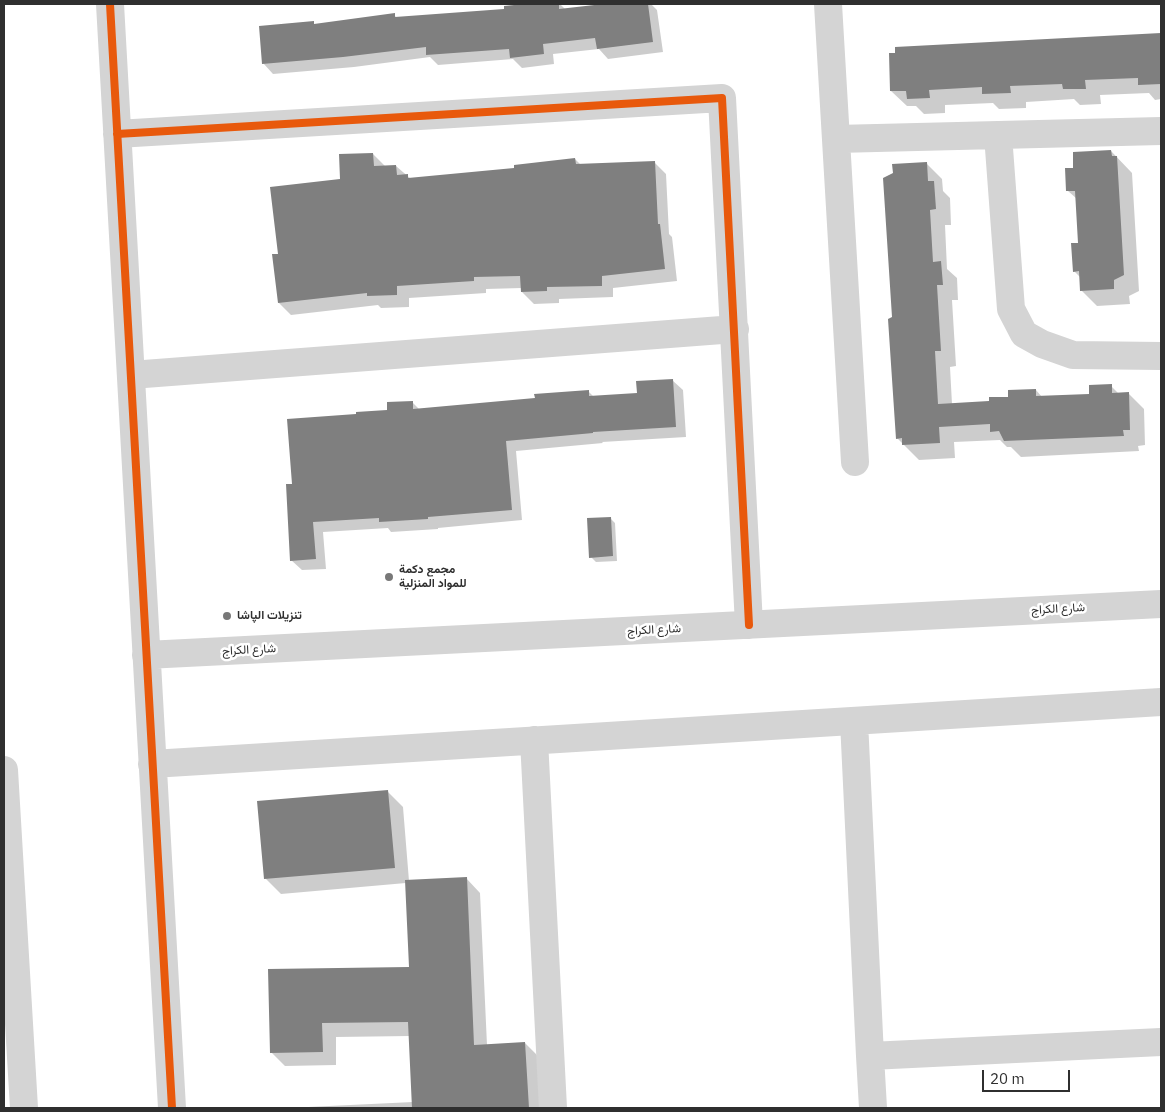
<!DOCTYPE html>
<html>
<head>
<meta charset="utf-8">
<style>
  body { margin:0 }
  #map { position:relative; width:1165px; height:1112px; overflow:hidden; background:#fff; font-family:"IBM Plex Sans",sans-serif }
  canvas { display:block }
  .frame { position:absolute; inset:0; border:5px solid #2f2f2f; pointer-events:none }
  .scale { position:absolute; left:982px; top:1070px; width:88px; height:22px; box-sizing:border-box; border:2px solid #2f2f2f; border-top:0; padding-left:6px; font-size:15px; line-height:18px; white-space:nowrap; color:#2f2f2f; -webkit-text-stroke:4px #fff; paint-order:stroke }
</style>
</head>
<body>
<div id="map">
<canvas width="1165" height="1112"></canvas>
<div class="frame"></div>
<div class="scale">20 m</div>
</div>
<script>
const ctx = document.querySelector('canvas').getContext('2d');
ctx.lineJoin = 'round';
function fillPath(path, color) {
  ctx.fillStyle = color;
  ctx.fill(path, 'evenodd');
}
function shape(rows) {
  const path = new Path2D();
  for (const r of rows) {
    path.moveTo(r[0], r[1]);
    for (let i = 2; i < r.length; i += 2) path.lineTo(r[i], r[i + 1]);
  }
  return path;
}
function stroke(path, color, width, dash) {
  ctx.strokeStyle = color;
  ctx.lineWidth = width;
  ctx.lineCap = dash ? 'butt' : 'round';
  ctx.setLineDash(dash || []);
  ctx.stroke(path);
}
function drawText(font, color, halo, rows, align = 'center') {
  ctx.font = font + ' "IBM Plex Sans",Vazirmatn,sans-serif';
  ctx.lineWidth = 5;
  ctx.setLineDash([]);
  ctx.textBaseline = 'middle';
  ctx.strokeStyle = halo;
  ctx.fillStyle = color;
  for (const [text, x, y, turn = 0] of rows) {
    ctx.save();
    ctx.translate(x, y);
    ctx.rotate((+turn || 0) * Math.PI / 180);
    ctx.textAlign = isNaN(turn) ? turn : align;
    if (halo) ctx.strokeText(text, 0, 0);
    ctx.fillText(text, 0, 0);
    ctx.restore();
  }
}
const shadow = shape([
  [534,4,560,4,566,10,614,4,651,4,657,10,663,52,608,59,599,49,553,54,554,64,522,68,513,59,438,65,430,57,354,67,273,74,263,63,313,23,316,25,394,15,397,18,505,10,505,7],
  [1161,34,1161,99,1155,100,1149,93,1100,95,1101,104,1080,105,1074,99,1026,102,1026,108,999,109,993,103,945,105,945,113,924,114,916,106,907,106,891,91,896,49],
  [1111,151,1132,173,1139,291,1129,296,1130,304,1097,306,1081,290,1081,278,1074,271,1079,244,1077,199,1068,191,1075,169],
  [373,154,385,166,396,166,411,179,516,169,575,159,581,165,654,162,666,174,669,234,672,237,677,281,613,288,613,297,559,299,559,303,534,304,522,292,522,288,486,289,486,293,409,298,409,307,381,308,378,305,291,315,279,303,279,255,341,180],
  [926,163,942,179,943,191,950,198,951,225,945,225,947,269,957,278,958,300,952,300,956,366,950,367,952,404,990,402,1036,390,1042,397,1090,395,1111,386,1119,394,1128,393,1144,409,1145,445,1138,446,1139,451,1021,457,1011,447,1007,447,1000,440,954,442,955,458,919,460,897,438,893,318],
  [672,380,683,390,686,437,602,442,603,443,516,451,522,520,438,528,438,529,391,532,388,528,323,532,326,569,302,570,291,560,293,485,388,411,412,402,420,410,536,399,588,391,594,397,638,394],
  [610,518,615,523,617,561,596,562,591,557],
  [387,791,403,807,409,881,466,878,480,893,487,1045,525,1043,539,1057,546,1108,287,1108,413,1102,410,1036,336,1037,336,1065,285,1066,271,1052,411,968,406,883,281,894,265,878]
]);
const building = shape([
  [524,4,559,4,559,9,603,4,648,4,653,42,597,49,595,38,543,44,544,54,510,58,509,49,426,55,426,47,343,57,262,64,259,26,314,21,314,24,395,13,395,17,504,9,504,6],
  [1161,33,1161,84,1138,85,1138,78,1085,80,1086,89,1063,89,1062,84,1010,86,1011,93,982,94,982,87,929,90,930,98,907,99,906,91,890,91,889,53,895,53,895,47],
  [1111,150,1112,156,1117,156,1124,275,1114,280,1114,289,1080,291,1079,271,1073,272,1071,243,1078,243,1075,191,1066,191,1065,168,1073,168,1073,152],
  [373,153,374,166,396,165,397,175,408,174,408,178,514,168,514,165,575,158,576,164,655,161,658,224,660,224,665,269,602,276,602,286,547,287,547,291,521,292,520,276,474,277,474,281,397,286,397,295,367,296,367,293,278,303,272,254,278,254,270,187,340,179,339,154],
  [927,162,928,181,934,181,936,209,930,210,933,262,941,261,943,285,937,285,941,351,935,351,938,404,989,401,989,397,1008,397,1008,390,1036,389,1036,396,1089,394,1089,385,1112,384,1112,393,1129,392,1130,430,1123,430,1124,436,1004,441,999,431,990,432,990,424,939,427,940,443,902,445,902,438,896,439,888,319,892,317,883,178,893,173,892,164],
  [673,379,676,427,593,432,593,433,506,441,512,510,428,517,428,519,379,522,379,518,313,522,316,559,290,561,286,484,292,484,287,419,356,414,356,412,387,410,387,402,413,401,413,409,535,398,534,394,589,390,589,396,637,393,636,381],
  [611,517,613,556,589,558,587,518],
  [388,790,395,868,264,879,257,801],
  [467,877,474,1045,525,1042,529,1108,412,1108,408,1022,322,1023,323,1052,270,1053,268,969,409,967,405,880]
]);
const minor = shape([
  [110,4,172,1108],
  [828,4,855,462],
  [117,134,722,98,749,625],
  [998,135,1011,309,1024,334,1042,344,1073,355,1161,356],
  [836,139,1161,131],
  [131,375,735,329],
  [146,655,1161,604],
  [854,721,870,1056],
  [534,740,553,1108],
  [152,764,1161,702],
  [4,770,24,1108],
  [873,1108,870,1056,1161,1042]
]);
const cycleway = shape([
  [110,4,172,1108],
  [117,134,722,98,749,625]
]);
const markers = [
  [389,577,5,"#787878"],
  [227,616,5,"#787878"]
];
const poiNames = [
  ["مجمع دكمة",399,570],
  ["للمواد المنزلية",399,584],
  ["تنزيلات الپاشا",237,616]
];
const streetNames = [
  ["شارع الكراج",1058,609,-3],
  ["شارع الكراج",654,630,-3],
  ["شارع الكراج",249,650,-3]
];
fillPath(shadow, '#0003');
fillPath(building, '#7f7f7f');
stroke(minor, '#d4d4d4', 28);
stroke(cycleway, '#e8590c', 8);
for (const [x, y, r, color] of markers) {
  const dot = new Path2D();
  dot.arc(x, y, r, 0, 2 * Math.PI);
  ctx.fillStyle = color;
  ctx.fill(dot);
  stroke(dot, '#fff', 2);
}
drawText('bold 12px', '#2f2f2f', '#fff', poiNames, 'left');
drawText('12px', '#2f2f2f', '#fff', streetNames);
</script>
</body>
</html>
